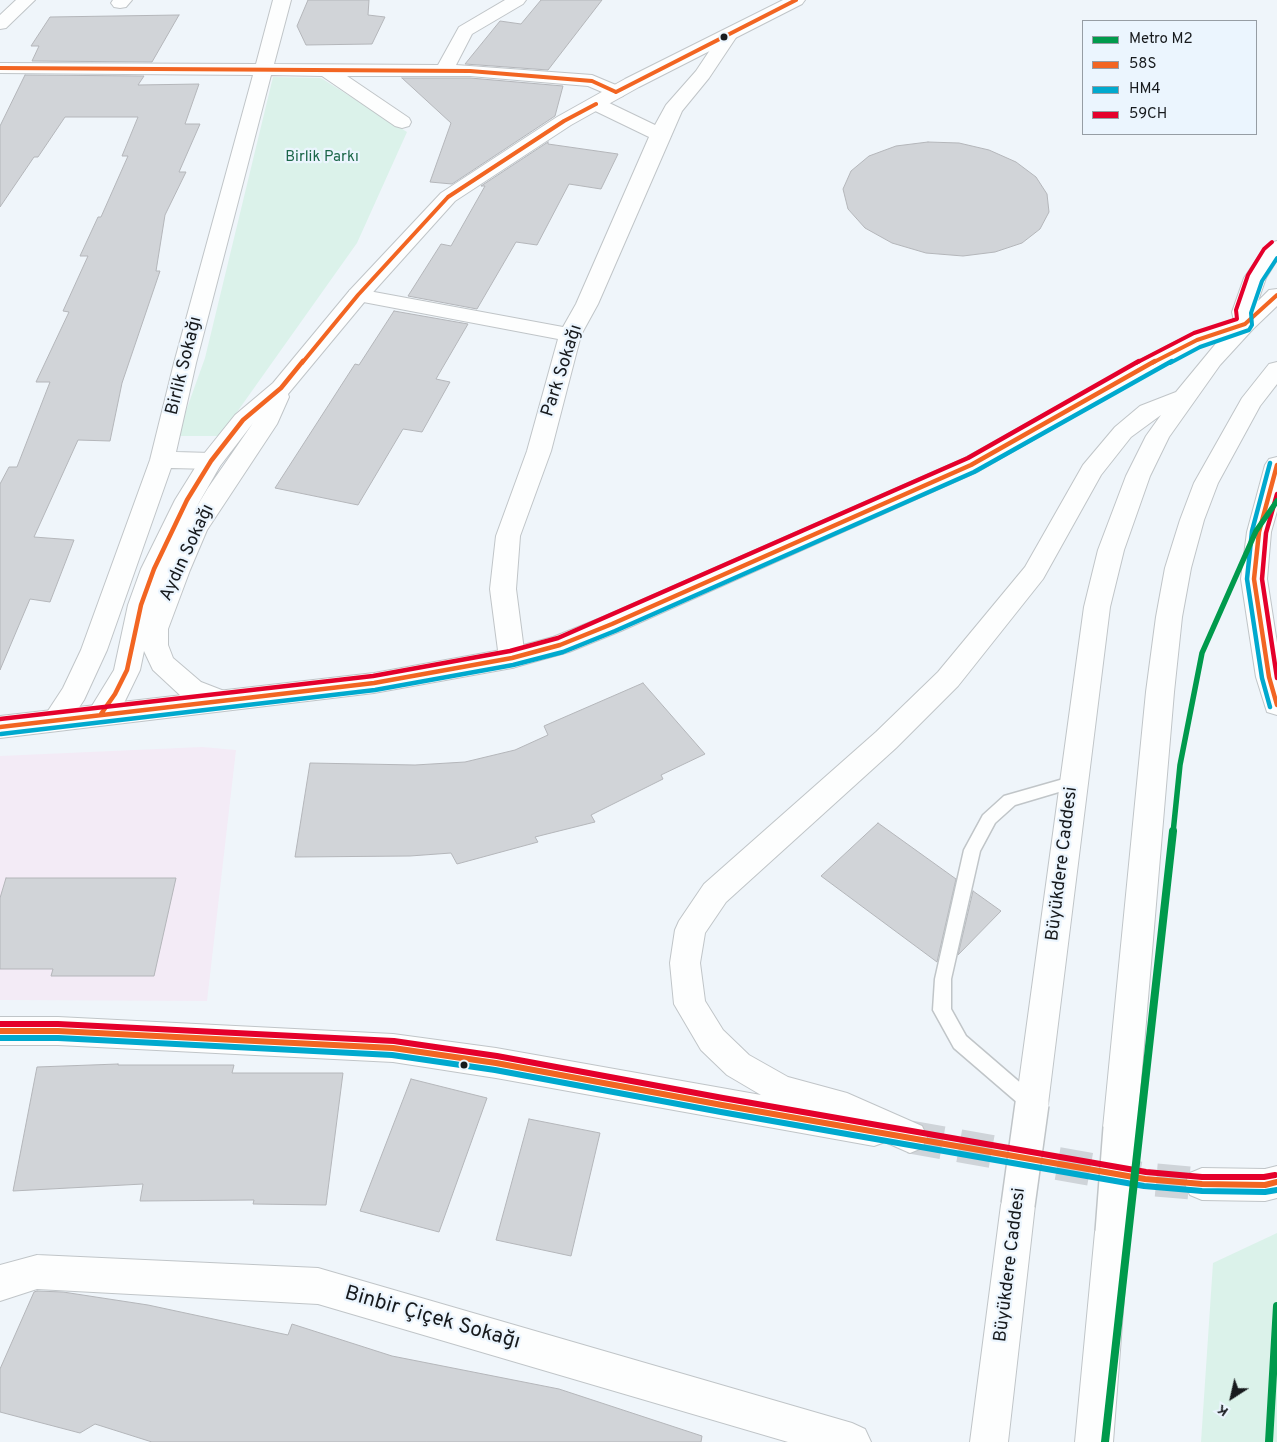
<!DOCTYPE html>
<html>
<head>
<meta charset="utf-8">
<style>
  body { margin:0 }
  #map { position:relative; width:1277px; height:1442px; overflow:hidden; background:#eff5fa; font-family:Overpass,sans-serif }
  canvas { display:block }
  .legend { position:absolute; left:1082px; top:20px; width:175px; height:115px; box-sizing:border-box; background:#ebf5fe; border:1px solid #969da4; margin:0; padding:6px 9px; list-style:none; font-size:15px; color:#171a1d }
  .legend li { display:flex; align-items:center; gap:10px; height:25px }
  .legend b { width:25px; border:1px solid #969da4 }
  .north { position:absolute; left:1207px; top:1372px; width:50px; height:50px; -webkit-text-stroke:4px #ebf5fe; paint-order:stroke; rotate:215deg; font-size:14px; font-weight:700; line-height:20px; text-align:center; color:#171a1d }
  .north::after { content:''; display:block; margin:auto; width:18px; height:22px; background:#171a1d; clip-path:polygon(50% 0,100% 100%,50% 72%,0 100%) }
</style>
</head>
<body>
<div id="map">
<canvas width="1277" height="1442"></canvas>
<ul class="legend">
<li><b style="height:6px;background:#009a4c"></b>Metro M2</li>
<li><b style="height:6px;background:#f26522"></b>58S</li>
<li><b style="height:6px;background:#00a9ce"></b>HM4</li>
<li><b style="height:6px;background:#e4002b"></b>59CH</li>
</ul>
<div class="north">K</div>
</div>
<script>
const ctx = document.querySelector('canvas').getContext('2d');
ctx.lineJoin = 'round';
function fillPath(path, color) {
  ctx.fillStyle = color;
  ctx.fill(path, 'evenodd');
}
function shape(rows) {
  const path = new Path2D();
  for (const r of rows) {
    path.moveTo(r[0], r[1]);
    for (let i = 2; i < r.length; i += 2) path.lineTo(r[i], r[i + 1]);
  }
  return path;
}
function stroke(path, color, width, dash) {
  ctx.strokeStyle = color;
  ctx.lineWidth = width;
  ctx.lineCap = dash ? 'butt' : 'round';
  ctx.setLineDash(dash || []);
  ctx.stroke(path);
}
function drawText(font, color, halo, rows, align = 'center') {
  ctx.font = font + ' Overpass,sans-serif';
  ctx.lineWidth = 4.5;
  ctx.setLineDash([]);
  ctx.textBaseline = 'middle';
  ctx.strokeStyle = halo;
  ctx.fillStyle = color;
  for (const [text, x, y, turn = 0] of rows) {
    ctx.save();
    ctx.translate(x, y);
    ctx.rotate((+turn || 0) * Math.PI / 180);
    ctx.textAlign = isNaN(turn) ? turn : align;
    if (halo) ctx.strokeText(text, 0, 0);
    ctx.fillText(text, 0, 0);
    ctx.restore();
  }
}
const education = shape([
  [202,747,236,750,207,1001,0,1000,0,756]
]);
const green = shape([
  [273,77,321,78,407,132,357,243,220,436,177,436,205,358],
  [1277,1233,1277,1442,1201,1442,1213,1263]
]);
const building = shape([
  [308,0,369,0,368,15,385,17,372,44,306,45,297,26,308,0],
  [541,0,602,0,548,70,465,64,500,21,521,24,541,0],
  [179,15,152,62,32,61,39,46,31,46,50,17,179,15],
  [25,75,144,76,138,85,199,84,185,124,200,124,179,172,186,172,165,215,156,271,160,271,122,383,110,441,78,440,34,537,74,540,50,602,30,599,0,670,0,484,9,467,17,467,50,382,36,382,69,312,63,311,88,256,80,256,98,217,101,217,128,156,122,156,138,117,65,117,38,157,34,157,0,207,0,126,25,75],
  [402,78,470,78,563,86,555,116,452,184,430,182,451,123,402,78],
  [548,142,548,144,618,154,601,189,569,184,537,245,516,242,477,309,408,296,441,244,451,246,485,186,481,186,548,142],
  [928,142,959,143,989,150,1016,162,1036,177,1047,194,1049,212,1040,229,1022,243,995,252,963,256,926,253,892,243,865,228,848,209,843,189,851,171,869,156,896,146,928,142],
  [394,311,468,324,436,379,450,382,422,432,403,429,358,505,275,488,355,364,359,365,394,311],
  [643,683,705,754,661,775,663,779,591,815,595,822,535,837,538,842,457,864,451,853,410,856,295,857,310,763,415,765,465,762,515,750,548,735,544,726,643,683],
  [878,823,956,879,937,962,821,876,878,823],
  [6,878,176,878,154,976,51,976,53,969,0,969,0,898,6,878],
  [973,891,1001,911,958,955,973,891],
  [118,1064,118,1065,234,1065,232,1073,343,1073,326,1205,253,1204,254,1200,140,1201,143,1184,13,1191,37,1067,118,1064],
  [411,1079,487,1098,439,1232,360,1211,411,1079],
  [529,1119,600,1133,571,1256,496,1240,529,1119],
  [37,1291,63,1292,148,1305,288,1335,292,1324,392,1356,559,1389,702,1436,701,1442,152,1442,95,1424,80,1433,0,1412,0,1369,34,1292,37,1291]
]);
const primaryTunnel = shape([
  [910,1137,1145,1179,1202,1184]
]);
const lane = shape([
  [1074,776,1079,778,1082,782,1079,786,1015,805,995,823,980,851,951,979,951,1009,966,1036,1038,1098,1041,1104,1038,1110,1032,1112,1026,1110,954,1048,933,1010,935,979,964,850,983,815,1004,796,1074,776]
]);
const street = shape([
  [16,0,35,0,6,28,0,29,0,15,16,0],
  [113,0,132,0,126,7,120,8,114,7,111,3,113,0],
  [273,0,291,0,274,64,438,65,459,27,505,0,526,0,523,4,472,34,456,65,592,75,623,88,625,92,623,96,616,98,588,86,470,76,347,76,409,118,411,122,409,126,402,128,395,126,322,76,271,75,196,363,176,452,211,453,219,455,223,461,219,467,211,469,171,468,107,650,84,700,66,727,56,731,46,727,42,720,63,688,81,650,150,460,174,363,253,75,0,73,0,63,256,64,273,0],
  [728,31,734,32,737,36,709,78,682,111,598,304,581,335,551,451,520,536,516,589,525,658,521,665,512,668,503,665,499,658,490,589,496,536,527,451,558,339,358,301,350,300,347,295,350,290,358,289,563,327,576,304,649,137,589,108,587,104,589,100,596,98,603,100,655,125,666,105,696,71,722,32,728,31],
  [37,1255,318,1268,852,1423,865,1429,871,1442,788,1442,318,1304,37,1289,0,1301,0,1265,37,1255]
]);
const secondary = shape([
  [783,0,805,0,802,4,639,87,571,125,455,201,366,300,288,394,289,397,277,424,207,530,190,570,168,629,168,645,173,658,201,682,232,694,236,701,232,708,222,711,181,696,153,670,144,651,140,670,125,701,111,721,101,724,91,721,87,714,114,670,128,605,141,569,175,500,203,455,235,415,273,383,350,290,441,193,557,117,625,79,783,0],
  [253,423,208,488,193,513,220,466,253,423]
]);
const primary = shape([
  [1277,241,1277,260,1266,278,1258,301,1269,290,1277,289,1277,306,1253,329,1220,365,1169,437,1150,476,1124,550,1110,607,1048,1104,1044,1115,1032,1119,1020,1115,1016,1104,1084,607,1098,550,1126,476,1146,436,1161,415,1131,437,1101,475,1043,579,958,686,896,748,726,902,705,933,700,963,705,1001,723,1030,749,1055,788,1077,847,1093,922,1126,927,1137,922,1148,910,1153,885,1142,874,1146,496,1078,393,1062,58,1045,0,1045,0,1017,58,1017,393,1034,496,1048,761,1095,727,1075,701,1050,674,1004,670,963,675,930,679,921,704,884,876,732,938,672,1025,567,1083,465,1115,427,1140,406,1176,392,1218,341,1205,345,1154,371,979,471,621,631,569,652,512,668,374,693,0,738,0,716,374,673,512,648,553,637,603,617,963,459,1138,361,1189,335,1234,321,1232,312,1244,278,1263,250,1270,243,1277,241],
  [1277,362,1277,384,1260,406,1218,483,1204,520,1191,568,1182,617,1174,692,1137,1128,1132,1139,1120,1143,1108,1139,1103,1128,1146,692,1156,617,1165,568,1180,520,1194,483,1242,398,1269,364,1277,362],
  [1277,457,1277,511,1271,532,1267,579,1277,643,1277,715,1267,712,1256,677,1241,579,1247,532,1265,465,1269,459,1277,457],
  [1277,1166,1277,1198,1265,1201,1202,1200,1190,1195,1185,1184,1190,1173,1202,1168,1265,1169,1277,1166],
  [1018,1189,1030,1193,1035,1205,1008,1442,970,1442,1001,1205,1006,1193,1018,1189],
  [1112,1215,1124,1220,1129,1232,1113,1442,1075,1442,1095,1232,1100,1220,1112,1215]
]);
const primaryBridge = shape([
  [1018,1205,1032,1104],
  [1112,1232,1120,1128]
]);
const bus1Far2 = shape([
  [0,68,470,71,592,81,616,92],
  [616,92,796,0],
  [302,363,358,295,448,197,564,121,596,104],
  [1152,363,1197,340,1245,324,1277,295]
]);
const bus1Far1 = shape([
  [1277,465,1259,532,1254,579,1269,677,1277,705],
  [101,714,115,694,127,670,141,605,154,569,187,500,211,461,243,420,281,388,303,361],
  [0,727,374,683,512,658,560,645,612,624,971,465,1155,361]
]);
const bus1 = shape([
  [0,1031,58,1031,393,1048,496,1063,722,1105,1145,1179,1202,1184,1265,1185,1277,1182]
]);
const bus2Far2 = shape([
  [1170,363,1200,347,1249,330,1252,325,1251,313,1262,281,1277,258]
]);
const bus2Far1 = shape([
  [1270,463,1252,531,1247,579,1262,678,1270,707],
  [1,734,375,690,513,665,563,652,615,631,974,472,1172,361]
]);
const bus2 = shape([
  [0,1038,58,1038,392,1055,495,1070,721,1112,1144,1186,1202,1191,1265,1192,1277,1190]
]);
const bus3Far2 = shape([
  [1136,363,1194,333,1237,319,1236,310,1248,275,1264,249,1272,242]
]);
const bus3Far1 = shape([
  [1277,494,1266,533,1262,579,1277,678],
  [0,719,373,676,510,651,558,638,968,458,1139,361]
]);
const bus3 = shape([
  [0,1024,58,1024,394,1041,497,1056,723,1098,1146,1172,1202,1177,1264,1177,1275,1175]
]);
const metro1Far1 = shape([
  [1173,833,1180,765,1202,653,1256,531,1277,501]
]);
const metro1 = shape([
  [1105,1442,1173,831],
  [1269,1442,1277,1306]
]);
const markers = [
  [724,37,4.5,"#171a1d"],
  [464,1065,4.5,"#171a1d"]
];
const farParknames = [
  ["Birlik Parkı",322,158]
];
const streetNames = [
  ["Birlik Sokağı",185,366,-76],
  ["Park Sokağı",563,371,-72],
  ["Aydın Sokağı",188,553,-65],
  ["Büyükdere Caddesi",1063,864,-83],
  ["Büyükdere Caddesi",1011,1265,-83]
];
const nearStreetnames = [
  ["Binbir Çiçek Sokağı",432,1319,16]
];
fillPath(education, '#f3ebf6');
fillPath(green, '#dbf2ea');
fillPath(building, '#d1d4d8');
stroke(building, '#b4b6ba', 1);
stroke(primaryTunnel, '#cfd4d9', 33, [33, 17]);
stroke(lane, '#c0c5c8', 3);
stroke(street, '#c0c5c8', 2);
stroke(secondary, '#c0c5c8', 2);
stroke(primary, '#c0c5c8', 2);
fillPath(lane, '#fdfefe');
fillPath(street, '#fdfefe');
fillPath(secondary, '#fdfefe');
fillPath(primary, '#fdfefe');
stroke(primaryBridge, '#c0c5c8', 36, []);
stroke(primaryBridge, '#fdfefe', 33);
stroke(bus1Far2, '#f26522', 4);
stroke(bus1Far1, '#f26522', 4.5);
stroke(bus1, '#f26522', 6);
stroke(bus2Far2, '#00a9ce', 4);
stroke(bus2Far1, '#00a9ce', 4.5);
stroke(bus2, '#00a9ce', 6);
stroke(bus3Far2, '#e4002b', 4);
stroke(bus3Far1, '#e4002b', 4.5);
stroke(bus3, '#e4002b', 6);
stroke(metro1Far1, '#009a4c', 5.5);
stroke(metro1, '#009a4c', 8);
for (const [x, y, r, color] of markers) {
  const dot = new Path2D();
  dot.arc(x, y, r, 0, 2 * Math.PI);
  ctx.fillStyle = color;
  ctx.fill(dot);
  stroke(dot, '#ebf5fe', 2);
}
drawText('15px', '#1b6648', '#ebf5fe', farParknames);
drawText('18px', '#171a1d', '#ebf5fe', streetNames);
drawText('21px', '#171a1d', '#ebf5fe', nearStreetnames);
</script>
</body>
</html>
